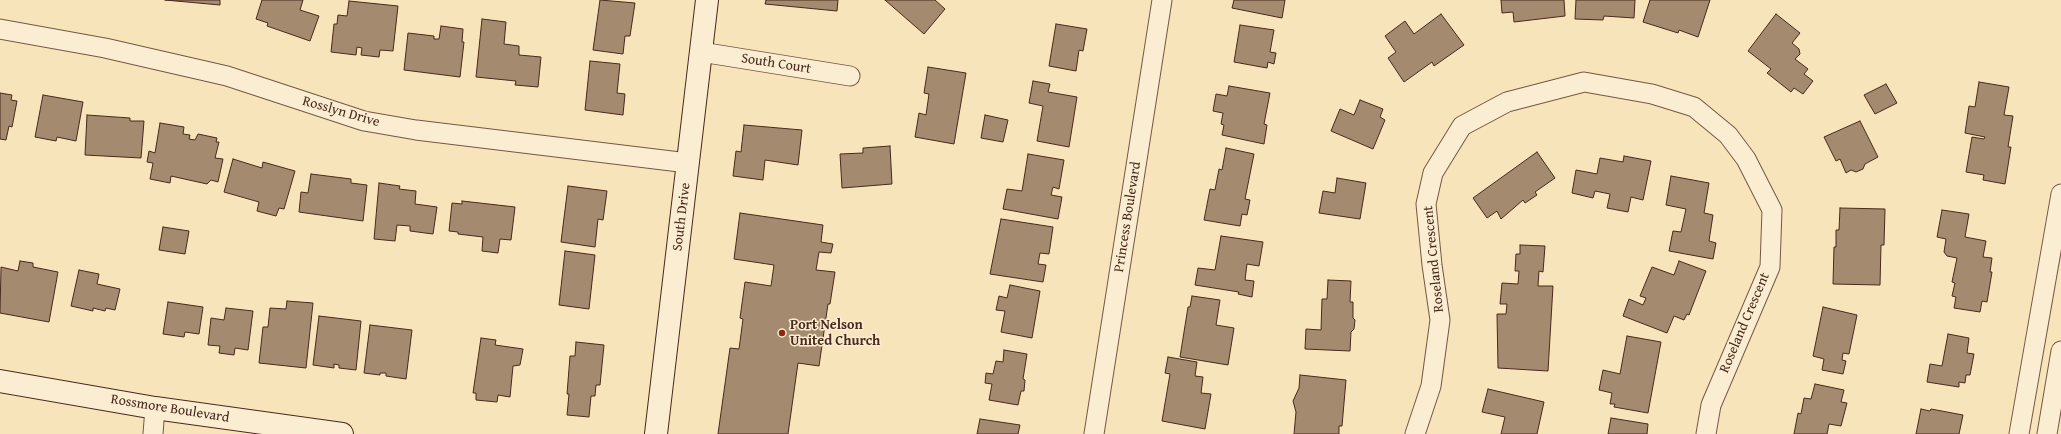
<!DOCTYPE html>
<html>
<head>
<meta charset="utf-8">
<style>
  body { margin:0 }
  canvas { display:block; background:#f8e4ba }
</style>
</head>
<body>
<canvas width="2061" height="434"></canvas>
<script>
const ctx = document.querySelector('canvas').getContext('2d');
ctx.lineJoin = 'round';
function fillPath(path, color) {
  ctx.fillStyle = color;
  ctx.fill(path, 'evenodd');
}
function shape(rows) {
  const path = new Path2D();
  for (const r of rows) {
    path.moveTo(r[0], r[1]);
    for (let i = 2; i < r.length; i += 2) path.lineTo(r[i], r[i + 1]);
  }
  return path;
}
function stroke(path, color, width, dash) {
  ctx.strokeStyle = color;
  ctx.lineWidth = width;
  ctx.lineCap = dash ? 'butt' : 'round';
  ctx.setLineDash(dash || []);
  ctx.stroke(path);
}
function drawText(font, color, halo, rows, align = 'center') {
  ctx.font = font + ' "Gentium Book Plus",serif';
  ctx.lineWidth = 3;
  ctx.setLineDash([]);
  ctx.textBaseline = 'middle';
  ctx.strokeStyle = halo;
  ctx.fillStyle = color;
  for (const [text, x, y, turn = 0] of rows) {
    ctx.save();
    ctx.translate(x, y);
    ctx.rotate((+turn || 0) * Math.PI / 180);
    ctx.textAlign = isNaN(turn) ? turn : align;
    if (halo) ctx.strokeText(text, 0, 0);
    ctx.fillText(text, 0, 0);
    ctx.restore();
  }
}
const building = shape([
  [165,0,220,0,220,5,165,0],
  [262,0,303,0,300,10,319,16,310,41,267,26,268,23,256,19,262,0],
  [600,0,635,3,630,36,625,36,623,54,593,50,600,0],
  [766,0,838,0,837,11,765,4,766,0],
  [885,0,935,0,945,9,924,34,885,0],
  [1234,0,1285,0,1282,18,1232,8,1234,0],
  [1501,0,1564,0,1565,16,1514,22,1513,12,1502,13,1501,0],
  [1576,0,1635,0,1634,18,1604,16,1603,20,1575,19,1576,0],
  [1650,0,1710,0,1698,37,1679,30,1678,33,1643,22,1650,0],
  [349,1,398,6,393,51,380,50,379,57,361,55,362,48,357,47,356,55,331,52,334,24,337,24,338,15,347,16,349,1],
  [1441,14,1464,45,1434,66,1432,62,1404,82,1388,58,1396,52,1385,36,1405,21,1414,34,1441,14],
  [1776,14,1800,33,1792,43,1799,49,1800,54,1795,59,1808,69,1804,74,1813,81,1803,94,1794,88,1791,92,1767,73,1771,69,1748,51,1776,14],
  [482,19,506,22,504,44,519,46,519,55,541,57,538,87,515,85,516,81,476,77,482,19],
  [1056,24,1087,29,1083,51,1079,50,1076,71,1049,66,1056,24],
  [1240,25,1274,30,1270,52,1276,53,1274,64,1268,62,1267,68,1234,62,1240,25],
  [441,26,463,29,462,42,464,42,460,77,404,70,408,33,434,36,434,39,439,39,441,26],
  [590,61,620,64,617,93,625,94,623,115,585,110,590,61],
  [928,67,966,73,954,144,915,137,919,113,926,115,929,94,924,93,928,67],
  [1033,81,1050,84,1048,92,1077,97,1069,147,1037,141,1043,106,1029,103,1033,81],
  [1979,82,2009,87,2004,115,2013,116,2008,147,2011,147,2005,184,1983,180,1984,175,1966,172,1972,137,1984,139,1985,137,1965,133,1969,106,1975,107,1979,82],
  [1886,84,1897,103,1875,114,1864,95,1886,84],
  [1229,86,1270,93,1264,124,1267,125,1264,144,1222,135,1224,125,1221,124,1223,113,1213,111,1216,94,1227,96,1229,86],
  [0,93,12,95,11,100,17,101,12,127,9,126,6,140,0,139,0,93],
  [43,95,83,102,76,141,57,137,56,141,35,137,43,95],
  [1360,100,1383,109,1380,117,1385,120,1373,149,1331,131,1340,109,1354,115,1360,100],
  [87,115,130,118,130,121,144,121,141,158,85,155,87,115],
  [985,115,1008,120,1003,142,981,138,985,115],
  [1860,121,1878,157,1865,164,1863,169,1856,172,1851,170,1846,173,1840,159,1836,161,1824,137,1860,121],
  [160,123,184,127,183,134,190,135,189,139,195,140,198,134,217,138,216,142,219,142,215,158,223,159,218,182,211,180,207,184,171,176,170,183,150,179,153,163,147,162,149,151,155,153,160,123],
  [744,125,802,130,798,165,765,160,763,180,733,176,736,151,741,152,744,125],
  [890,146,892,184,842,188,840,154,863,153,863,148,890,146],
  [1226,148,1254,154,1245,199,1250,200,1247,215,1242,214,1240,226,1204,220,1210,189,1215,190,1219,169,1222,170,1226,148],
  [1537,152,1555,178,1535,192,1537,195,1525,203,1523,200,1501,219,1497,211,1487,218,1473,198,1537,152],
  [1028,154,1064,160,1059,189,1053,187,1051,195,1062,197,1058,219,1003,209,1007,189,1022,191,1028,154],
  [1624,156,1651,161,1643,200,1631,197,1628,212,1607,208,1610,194,1595,191,1593,198,1572,193,1576,170,1597,174,1600,158,1623,162,1624,156],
  [233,159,262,168,263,162,295,171,284,209,279,208,276,216,257,211,259,202,224,192,233,159],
  [311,174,351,179,351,183,367,185,363,221,299,212,301,192,308,193,311,174],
  [1671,176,1709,183,1704,213,1713,215,1709,241,1716,243,1713,259,1669,251,1673,231,1681,232,1686,209,1666,205,1671,176],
  [1337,178,1366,183,1360,219,1319,213,1323,191,1335,193,1337,178],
  [379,183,400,186,399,189,416,191,415,204,437,207,433,234,410,231,410,226,397,225,395,241,374,239,379,183],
  [568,186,607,191,603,220,598,219,595,247,561,242,568,186],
  [462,201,515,207,511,240,500,239,498,253,482,251,483,237,458,234,458,232,449,231,452,203,462,204,462,201],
  [1840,208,1885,209,1884,245,1881,245,1880,285,1833,284,1834,247,1836,247,1836,230,1839,230,1840,208],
  [1942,210,1969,214,1965,237,1986,241,1983,257,1992,258,1990,272,1992,272,1987,302,1982,301,1980,312,1954,308,1956,297,1952,296,1955,283,1952,282,1957,258,1947,256,1944,252,1946,239,1937,237,1942,210],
  [740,213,823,225,821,242,833,244,831,253,819,252,816,270,835,272,830,304,828,304,819,366,798,363,788,434,718,434,730,348,739,349,743,319,740,318,745,282,771,286,774,265,734,259,740,213],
  [1001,219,1053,227,1049,254,1040,253,1038,264,1046,265,1043,282,990,274,1001,219],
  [163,227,189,231,185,254,159,250,163,227],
  [1221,236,1263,242,1259,266,1247,264,1245,280,1254,281,1252,297,1238,294,1239,292,1195,285,1198,268,1215,270,1221,236],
  [1520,245,1545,246,1543,272,1539,271,1538,286,1553,286,1548,371,1498,368,1497,314,1506,314,1507,304,1500,304,1502,283,1518,284,1519,271,1515,271,1516,254,1520,254,1520,245],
  [565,251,595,255,589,309,559,305,565,251],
  [20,261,33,263,33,267,58,272,49,322,0,313,1,267,18,271,20,261],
  [1679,261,1706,271,1689,315,1687,314,1684,320,1674,316,1667,333,1623,316,1629,299,1643,305,1646,298,1640,296,1652,267,1674,275,1679,261],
  [79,270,99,274,97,284,120,289,115,310,106,308,105,311,93,308,93,311,71,306,79,270],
  [1328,280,1351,281,1350,302,1353,302,1353,318,1355,320,1354,329,1351,332,1350,351,1305,349,1306,329,1321,330,1322,299,1327,299,1328,280],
  [1010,285,1040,291,1032,338,1001,332,1005,311,996,310,999,296,1007,298,1010,285],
  [1192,296,1220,300,1216,325,1234,328,1228,365,1180,357,1188,307,1190,307,1192,296],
  [287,301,313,303,306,368,259,363,263,327,268,327,270,308,286,309,287,301],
  [168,302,203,307,199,334,185,332,184,337,163,334,168,302],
  [1823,307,1857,315,1849,354,1843,353,1842,360,1846,361,1843,374,1822,370,1824,359,1813,356,1823,307],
  [226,308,253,311,248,350,235,348,234,355,219,353,220,346,208,345,211,318,224,320,226,308],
  [319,316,361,321,356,370,339,368,339,365,334,364,334,368,313,365,319,316],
  [370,325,412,330,406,379,386,376,386,373,380,373,380,375,364,373,370,325],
  [1948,334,1969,338,1967,353,1974,354,1970,375,1966,375,1965,383,1959,382,1959,387,1927,382,1930,364,1942,366,1948,334],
  [1627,336,1661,342,1648,413,1614,407,1615,404,1610,404,1612,393,1599,390,1603,370,1620,374,1627,336],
  [481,338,496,340,495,345,523,349,520,365,513,366,510,397,498,395,497,402,476,400,476,393,473,393,481,338],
  [576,342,604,345,600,385,596,385,595,396,591,396,589,417,567,415,569,394,567,394,570,356,575,356,576,342],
  [1004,350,1027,354,1023,379,1025,380,1024,391,1021,391,1018,405,989,400,992,384,985,383,986,373,993,374,996,361,1003,362,1004,350],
  [1168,357,1197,362,1195,376,1203,377,1201,393,1211,394,1205,429,1162,421,1170,374,1165,373,1168,357],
  [1300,375,1346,380,1342,426,1339,426,1339,434,1294,434,1296,412,1293,401,1299,388,1300,375],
  [1815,384,1844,390,1841,402,1847,403,1841,426,1829,424,1827,434,1794,434,1798,413,1801,414,1804,398,1811,399,1815,384],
  [1488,389,1544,402,1537,434,1501,434,1505,417,1482,412,1488,389],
  [1921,409,1930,411,1931,409,1963,415,1959,434,1916,434,1921,409],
  [1611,418,1648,424,1647,434,1608,434,1611,418],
  [980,419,1020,425,1018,434,977,434,980,419]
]);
const street = shape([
  [0,29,105,48,227,76,364,121,416,130,688,163],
  [701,52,850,76],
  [153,434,155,408],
  [1094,434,1162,0],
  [1415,434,1431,386,1440,320,1432,265,1426,204,1433,173,1462,126,1507,102,1584,82,1652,94,1694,107,1728,135,1746,159,1772,210,1770,267,1711,405,1706,434],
  [2019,434,2061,194],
  [2047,434,2061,351]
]);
const secondary = shape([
  [0,381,155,408,342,434],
  [656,434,707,0]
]);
const markers = [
  [782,333,4,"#8f2418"]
];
const streetNames = [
  ["South Court",776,64,9],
  ["Rosslyn Drive",341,112,16],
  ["South Drive",682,217,-83],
  ["Princess Boulevard",1128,217,-81],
  ["Roseland Crescent",1434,259,-96],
  ["Roseland Crescent",1745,323,-67],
  ["Rossmore Boulevard",170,409,9]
];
const poiNames = [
  ["Port Nelson",790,325],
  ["United Church",790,341]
];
fillPath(building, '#a48a6e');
stroke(building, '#48291c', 1);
stroke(street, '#745844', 21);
stroke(secondary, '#48291c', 24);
stroke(street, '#faedd2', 19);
stroke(secondary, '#faedd2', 22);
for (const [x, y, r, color] of markers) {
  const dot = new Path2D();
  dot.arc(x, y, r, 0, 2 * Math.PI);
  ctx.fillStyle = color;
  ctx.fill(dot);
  stroke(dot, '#faedd2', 1.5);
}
drawText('14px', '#48291c', '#faedd2', streetNames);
drawText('bold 14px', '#48291c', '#faedd2', poiNames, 'left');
</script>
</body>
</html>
